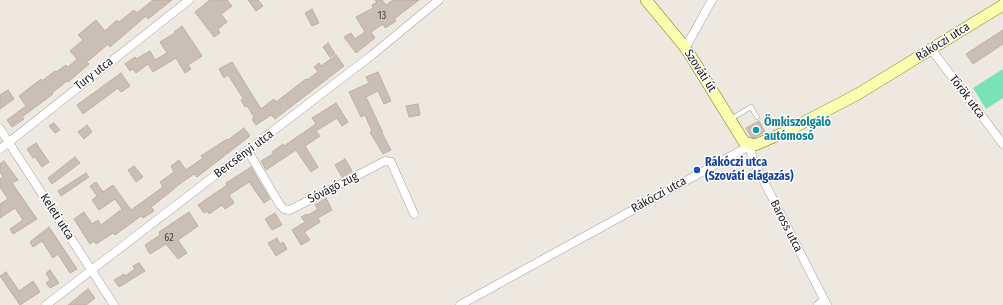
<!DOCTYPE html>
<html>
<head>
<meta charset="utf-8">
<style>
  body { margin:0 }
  canvas { display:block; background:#eee9e0 }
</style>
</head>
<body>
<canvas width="1003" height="305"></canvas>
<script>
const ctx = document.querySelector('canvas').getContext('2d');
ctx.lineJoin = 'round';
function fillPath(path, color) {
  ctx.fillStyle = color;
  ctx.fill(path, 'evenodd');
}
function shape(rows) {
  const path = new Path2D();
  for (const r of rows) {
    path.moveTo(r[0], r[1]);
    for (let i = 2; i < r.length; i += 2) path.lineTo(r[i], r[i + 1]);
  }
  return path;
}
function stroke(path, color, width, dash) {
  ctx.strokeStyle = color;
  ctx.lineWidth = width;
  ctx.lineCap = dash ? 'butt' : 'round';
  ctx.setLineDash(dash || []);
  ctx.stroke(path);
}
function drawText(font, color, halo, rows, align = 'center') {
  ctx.font = font + ' "Fira Sans Condensed",sans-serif';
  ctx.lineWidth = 3;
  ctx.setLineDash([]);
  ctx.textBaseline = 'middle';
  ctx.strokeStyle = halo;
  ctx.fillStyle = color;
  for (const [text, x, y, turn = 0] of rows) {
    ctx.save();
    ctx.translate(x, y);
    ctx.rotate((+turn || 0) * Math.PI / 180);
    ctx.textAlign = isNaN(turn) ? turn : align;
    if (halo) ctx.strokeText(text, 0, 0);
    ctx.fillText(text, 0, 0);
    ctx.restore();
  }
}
const pitch = shape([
  [1003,69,1003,98,986,109,973,88]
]);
const building = shape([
  [153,0,172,0,148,19,146,16,110,47,108,44,87,62,89,64,68,82,67,81,52,93,53,94,22,117,24,119,12,127,7,120,26,106,19,96,41,79,42,81,55,71,56,72,66,65,68,67,77,59,70,51,83,40,78,35,96,20,105,31,117,20,119,22,134,10,137,13,153,0],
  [210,0,227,0,232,6,221,14,227,22,218,29,220,33,214,37,195,12,210,0],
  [248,0,258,0,263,6,256,11,248,0],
  [375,0,382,0,386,5,393,0,419,0,394,19,396,21,385,28,383,24,371,32,375,38,356,53,344,37,351,33,355,39,365,32,356,17,373,8,372,5,377,2,375,0],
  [312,9,319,23,312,26,305,13,312,9],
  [182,26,202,56,188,65,191,69,185,73,176,58,153,72,148,64,136,73,133,69,130,71,125,64,135,57,136,59,150,51,155,60,167,53,160,42,175,33,174,32,182,26],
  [1003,30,1003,44,973,64,966,54,1003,30],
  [328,43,335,54,330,57,323,47,328,43],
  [336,55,344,66,275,119,271,115,256,125,252,119,254,117,247,106,245,107,241,100,243,98,228,75,224,78,219,69,232,62,261,109,274,99,276,102,306,79,307,80,318,72,314,67,319,63,321,66,336,55],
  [378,72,391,101,384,104,378,91,366,97,383,133,382,133,391,150,383,154,370,132,372,131,365,115,361,117,349,92,369,83,366,77,378,72],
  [121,73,130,86,121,92,118,88,83,114,77,105,121,73],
  [8,90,14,99,0,109,0,95,8,90],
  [336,103,348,122,342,126,337,118,316,131,320,136,305,146,318,167,311,172,296,150,266,170,261,161,273,154,272,152,283,144,284,146,316,124,312,118,336,103],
  [418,104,420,115,409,117,406,106,418,104],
  [759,121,765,132,754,138,751,137,746,128,759,121],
  [54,123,60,130,55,133,49,126,54,123],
  [87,125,92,132,84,139,78,132,87,125],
  [244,128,250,136,197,177,194,174,174,188,174,189,151,207,154,211,143,218,141,216,115,235,113,233,96,244,94,241,90,244,74,219,84,212,92,224,98,220,101,225,122,209,115,199,99,210,92,200,97,196,90,186,96,182,103,192,113,185,131,210,163,187,160,182,174,172,171,166,179,160,186,170,203,158,201,156,227,139,228,140,244,128],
  [36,143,49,162,42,167,35,157,33,158,27,149,36,143],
  [75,157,80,163,52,184,48,178,75,157],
  [345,159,352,171,342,177,335,165,345,159],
  [4,161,18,180,12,183,37,219,13,234,10,229,23,220,15,208,0,218,0,204,8,199,0,187,0,179,3,177,0,172,0,164,4,161],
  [134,166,143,177,136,182,128,170,134,166],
  [251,167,270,199,264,203,249,182,229,195,234,203,225,209,222,205,209,214,207,211,204,213,198,205,227,185,226,183,251,167],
  [86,173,89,177,61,196,58,191,86,173],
  [326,198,332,210,318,218,320,222,304,232,310,240,301,245,292,230,305,222,301,217,307,214,308,215,318,209,315,205,326,198],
  [189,212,198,226,178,240,187,253,178,259,166,244,150,254,145,245,160,235,159,232,189,212],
  [275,213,282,225,272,230,265,219,275,213],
  [49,227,77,269,70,273,58,254,53,258,42,241,33,247,30,242,49,227],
  [277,238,280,244,283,242,287,249,276,256,268,243,277,238],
  [139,263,145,271,119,287,114,280,124,274,125,276,135,269,133,266,139,263],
  [50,270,59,283,50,288,46,283,50,280,46,273,50,270],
  [6,272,19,291,33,281,40,292,20,305,0,276,6,272],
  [88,289,95,298,86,305,68,305,88,289]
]);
const service = shape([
  [731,119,751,107,757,117]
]);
const minor = shape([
  [684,46,688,43,712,0],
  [931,49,1003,144],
  [0,129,114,305],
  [751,145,751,152,753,160,827,305],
  [0,149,189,0],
  [248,151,280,205,284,209,290,210,385,161,391,162,414,214],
  [46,305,372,55,439,0],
  [460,305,751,145],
  [818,305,824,300]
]);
const secondary = shape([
  [646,0,684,46,694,61,744,142,755,145,783,133,858,94,1003,5]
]);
const markers = [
  [756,130,4,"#0f9aa8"],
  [697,170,4,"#1a4fb4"]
];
const numberNames = [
  ["13",382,16],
  ["62",169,238]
];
const streetNames = [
  ["Rákóczi utca",943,42,-32],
  ["Szováti út",700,71,57],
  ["Tury utca",94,74,-38],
  ["Török utca",967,97,53],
  ["Bercsényi utca",244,154,-37],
  ["Sóvágó zug",333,188,-27],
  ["Rákóczi utca",659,195,-29],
  ["Keleti utca",57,217,57],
  ["Baross utca",786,226,63]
];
const cultureNames = [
  ["Ömkiszolgáló",764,123],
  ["autómosó",764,137]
];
const transitNames = [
  ["Rákóczi utca",705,163],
  ["(Szováti elágazás)",705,177]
];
fillPath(pitch, '#79e2b6');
fillPath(building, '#cabfb6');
stroke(building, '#c0aea2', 1);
stroke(service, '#a2a2a2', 5);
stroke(minor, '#a2a2a2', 9);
stroke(secondary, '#6c7500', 12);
stroke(service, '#fff', 4);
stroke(minor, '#fff', 8);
stroke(secondary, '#fbfdaf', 11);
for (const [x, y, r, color] of markers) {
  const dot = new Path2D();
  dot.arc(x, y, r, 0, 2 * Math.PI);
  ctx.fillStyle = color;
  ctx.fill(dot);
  stroke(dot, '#fff', 1.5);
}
drawText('10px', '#474442', null, numberNames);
drawText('12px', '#1b1b1b', '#fff', streetNames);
drawText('bold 12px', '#0d838f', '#fff', cultureNames, 'left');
drawText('bold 12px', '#164399', '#fff', transitNames, 'left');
</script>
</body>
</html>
